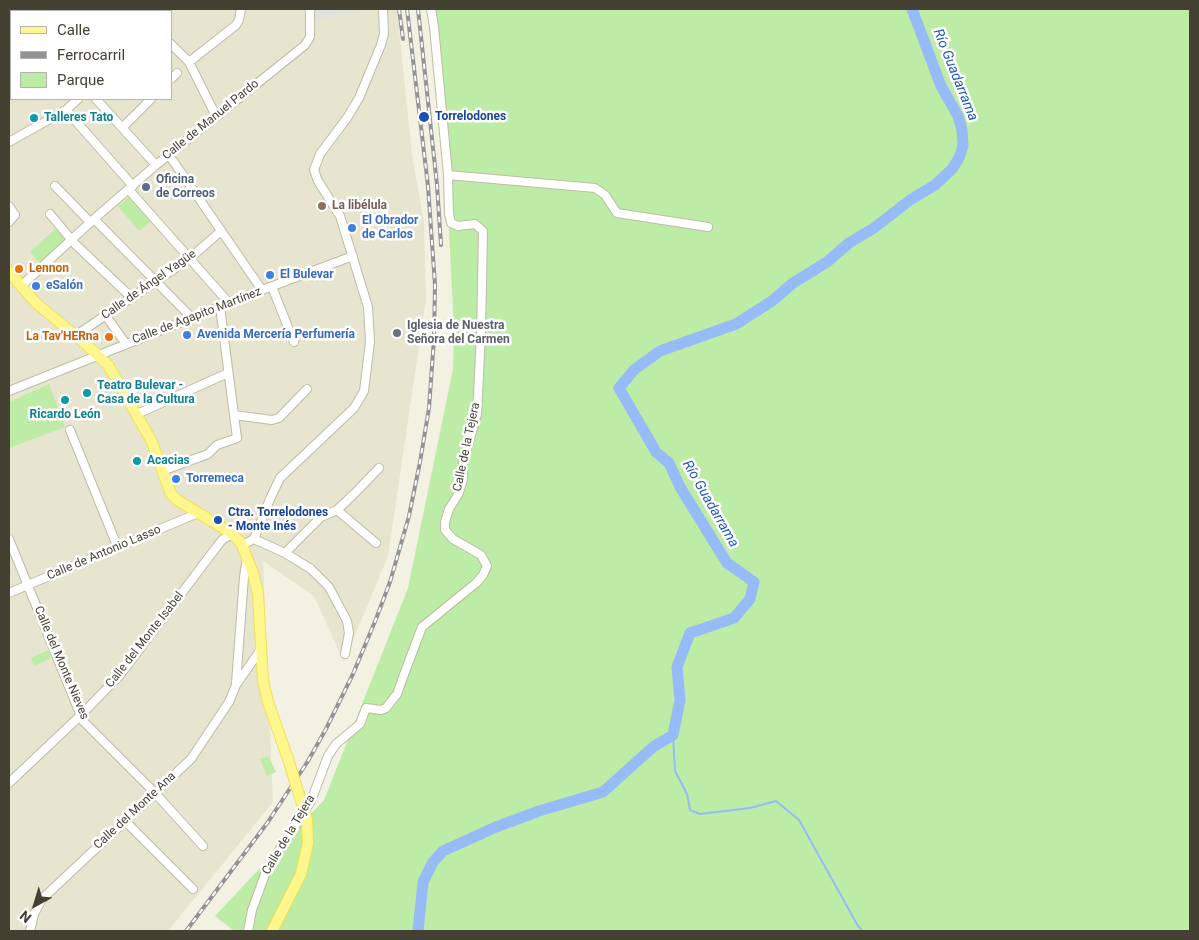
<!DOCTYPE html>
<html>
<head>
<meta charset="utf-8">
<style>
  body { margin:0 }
  #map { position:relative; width:1199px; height:940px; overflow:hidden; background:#f3f1e2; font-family:Roboto,sans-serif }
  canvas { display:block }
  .frame { position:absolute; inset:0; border:10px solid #454132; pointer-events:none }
  .legend { position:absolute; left:10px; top:10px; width:162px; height:90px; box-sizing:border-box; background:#fff; border:1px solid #b5b3ad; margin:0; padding:6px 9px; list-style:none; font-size:15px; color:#454132 }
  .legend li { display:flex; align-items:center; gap:10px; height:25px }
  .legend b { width:25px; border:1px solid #b5b3ad }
  .north { position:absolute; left:10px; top:880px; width:50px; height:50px; -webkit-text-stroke:4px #fff; paint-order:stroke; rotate:219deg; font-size:14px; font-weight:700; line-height:20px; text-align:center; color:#454132 }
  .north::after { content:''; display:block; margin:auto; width:18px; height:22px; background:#454132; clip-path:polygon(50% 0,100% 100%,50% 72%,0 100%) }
</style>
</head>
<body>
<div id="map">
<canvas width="1199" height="940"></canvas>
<div class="frame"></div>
<ul class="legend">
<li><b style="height:6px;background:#fff78e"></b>Calle</li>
<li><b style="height:6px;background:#939393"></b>Ferrocarril</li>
<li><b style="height:14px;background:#bdeca6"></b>Parque</li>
</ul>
<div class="north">N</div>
</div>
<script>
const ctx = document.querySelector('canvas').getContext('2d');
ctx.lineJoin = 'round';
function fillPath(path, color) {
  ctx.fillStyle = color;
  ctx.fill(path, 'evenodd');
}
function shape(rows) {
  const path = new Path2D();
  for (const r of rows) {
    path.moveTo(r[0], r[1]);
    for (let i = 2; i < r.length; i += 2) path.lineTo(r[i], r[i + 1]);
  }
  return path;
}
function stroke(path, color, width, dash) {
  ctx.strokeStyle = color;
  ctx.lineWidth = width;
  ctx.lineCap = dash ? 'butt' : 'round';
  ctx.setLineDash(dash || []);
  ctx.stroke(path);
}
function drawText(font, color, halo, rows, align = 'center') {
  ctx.font = font + ' Roboto,sans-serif';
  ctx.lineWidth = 5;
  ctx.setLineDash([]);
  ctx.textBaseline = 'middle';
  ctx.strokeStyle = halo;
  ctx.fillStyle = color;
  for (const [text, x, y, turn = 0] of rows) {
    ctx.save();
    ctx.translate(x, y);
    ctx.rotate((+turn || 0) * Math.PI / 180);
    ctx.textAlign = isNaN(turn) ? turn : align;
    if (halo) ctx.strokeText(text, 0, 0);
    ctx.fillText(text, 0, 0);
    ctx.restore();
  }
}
const residential = shape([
  [9,9,397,9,412,155,424,223,426,299,388,556,344,662,314,596,263,561,273,802,168,931,9,931],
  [11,11,171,11,171,99,11,99]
]);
const green = shape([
  [433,9,1190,9,1190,931,234,931,215,916,324,800,408,588,453,369,454,331,440,47],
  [130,196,151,221,139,231,118,206],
  [55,229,59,233,62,230,69,237,41,264,30,252],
  [49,384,65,427,9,448,9,402],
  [48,650,51,658,34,666,31,658],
  [268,756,276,772,267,776,260,759]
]);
const parking = shape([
  [313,9,374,9,357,11,356,12,313,21]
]);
const stream = shape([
  [673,735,675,771,687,794,690,810,700,814,750,808,776,801,799,820,858,926,863,931]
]);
const river = shape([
  [418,931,423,882,433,862,443,851,496,827,539,811,603,792,653,747,673,735,680,700,677,667,690,633,734,618,750,599,754,582,727,563,680,487,669,463,656,452,619,388,634,370,660,351,736,324,772,301,793,283,827,262,849,243,874,228,910,200,935,185,952,169,959,158,963,146,962,130,958,116,941,86,912,9]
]);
const minor = shape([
  [72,11,75,9],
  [144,11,146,9],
  [171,44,189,62,216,116],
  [189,62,236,25,239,20,241,9],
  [9,64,11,63],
  [171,79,177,73],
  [96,99,156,165],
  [66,110,133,186],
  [123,127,151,99],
  [9,142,66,110,78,99],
  [169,155,262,290],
  [448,175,595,188,605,195,617,213,708,227],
  [55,186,90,222],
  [129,190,229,303],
  [9,206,15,215,9,222],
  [50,214,75,244,132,298],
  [94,219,192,318],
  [21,286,94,219,156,165,305,45,310,37,310,9],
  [272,287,294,342],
  [106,316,126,344],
  [75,336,190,258,221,231],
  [9,391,262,290,353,256],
  [137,414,228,373],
  [234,415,272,420,279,418,307,389],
  [70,430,118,548],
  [162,471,208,454,217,445,237,438,220,307],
  [337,510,376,543],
  [9,539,83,721,155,793,203,846],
  [254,539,285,553,311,569,329,587,347,621,349,633,345,654],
  [242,545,254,539,270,499,280,478,354,408,364,391,370,342,368,307,340,216,318,181,314,170,320,154,347,118,359,98,381,45,384,34,383,9],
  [285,553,321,517,337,510,354,494,379,468],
  [9,593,198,513],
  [236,683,244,577,247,558],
  [9,783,81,715,120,675,218,545,223,539,233,534],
  [125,821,193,889],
  [30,931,34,914,42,899,191,759,229,702,236,685,261,649],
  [248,931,252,910,267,869,311,801,328,756,336,744,360,724,366,708,381,710,386,708,397,694,406,669,422,627,476,583,483,575,487,566,481,555,453,539,445,530,445,522,449,509,459,493,463,479,463,463,477,414,481,334,483,231,475,224,458,226,451,223,449,214,448,175,434,27,431,9]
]);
const major = shape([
  [9,272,36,303,89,347,108,365,151,440,171,494,177,500,233,534,242,545,253,573,258,594,263,681,268,702,288,759],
  [272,931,301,874,308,843,307,820]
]);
const rail = shape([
  [399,9,403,39],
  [418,9,437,185,441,245],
  [186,931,268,822,308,761,326,729,353,674,376,619,390,582,409,516,420,462,429,408,434,339,435,285,428,186,407,9]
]);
const majorBridge = shape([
  [288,759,307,820]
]);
const markers = [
  [424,117,6,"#1a4fb4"],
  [34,118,5,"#0f9aa8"],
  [146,187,5,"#5c6f8a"],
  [322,206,5,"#8d6e63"],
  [352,228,5,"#3f7fe0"],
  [19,269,5,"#e8710a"],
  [270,275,5,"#3f7fe0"],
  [36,286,5,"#3f7fe0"],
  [397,333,5,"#6b7280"],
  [187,335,5,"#3f7fe0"],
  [109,337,5,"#e8710a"],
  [87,393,5,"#0f9aa8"],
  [65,400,5,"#0f9aa8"],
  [137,461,5,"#0f9aa8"],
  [176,479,5,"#3f7fe0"],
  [218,520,5,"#1a4fb4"]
];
const transitNames = [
  ["Torrelodones",435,117],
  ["Ctra. Torrelodones",228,513],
  ["- Monte Inés",228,527]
];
const cultureNames = [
  ["Talleres Tato",44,118],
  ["Teatro Bulevar -",97,386],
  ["Casa de la Cultura",97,400],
  ["Ricardo León",65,415,"center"],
  ["Acacias",147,461]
];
const streetNames = [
  ["Calle de Manuel Pardo",211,120,-39],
  ["Calle de Ángel Yagüe",149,285,-35],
  ["Calle de Agapito Martínez",197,316,-21],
  ["Calle de la Tejera",467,447,-78],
  ["Calle de Antonio Lasso",104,553,-23],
  ["Calle del Monte Isabel",145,640,-52],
  ["Calle del Monte Nieves",61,663,67],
  ["Calle del Monte Ana",135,811,-43],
  ["Calle de la Tejera",289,835,-59]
];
const serviceNames = [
  ["Oficina",156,180],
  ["de Correos",156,194]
];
const educationNames = [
  ["La libélula",332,206]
];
const shopNames = [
  ["El Obrador",362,221],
  ["de Carlos",362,235],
  ["El Bulevar",280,275],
  ["eSalón",46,286],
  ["Avenida Mercería Perfumería",197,335],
  ["Torremeca",186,479]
];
const foodNames = [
  ["Lennon",29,269],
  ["La Tav'HERna",99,337,"right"]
];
const worshipNames = [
  ["Iglesia de Nuestra",407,326],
  ["Señora del Carmen",407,340]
];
const waterNames = [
  ["Río Guadarrama",955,75,68],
  ["Río Guadarrama",710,504,60]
];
fillPath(residential, '#e7e5cf');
fillPath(green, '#bdeca6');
fillPath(parking, '#e2e1db');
stroke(stream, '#97bbf7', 2);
stroke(river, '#97bbf7', 11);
stroke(minor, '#bfbba4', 10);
stroke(major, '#efe154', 12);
stroke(minor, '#fff', 8);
stroke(major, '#fff78e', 10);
stroke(rail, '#939393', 4);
stroke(rail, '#fff', 2, [5.5]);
stroke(majorBridge, '#efe154', 12, []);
stroke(majorBridge, '#fff78e', 10);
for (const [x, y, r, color] of markers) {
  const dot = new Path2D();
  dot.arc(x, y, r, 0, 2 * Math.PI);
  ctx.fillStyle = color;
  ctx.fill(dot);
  stroke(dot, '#fff', 2);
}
drawText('bold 12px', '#164399', '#fff', transitNames, 'left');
drawText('bold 12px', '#0d838f', '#fff', cultureNames, 'left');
drawText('12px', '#454132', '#fff', streetNames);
drawText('bold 12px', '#4e5e75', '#fff', serviceNames, 'left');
drawText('bold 12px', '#785e54', '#fff', educationNames, 'left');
drawText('bold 12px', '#366cbe', '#fff', shopNames, 'left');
drawText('bold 12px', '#c56008', '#fff', foodNames, 'left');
drawText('bold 12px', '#5b616d', '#fff', worshipNames, 'left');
drawText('italic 14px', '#2259ba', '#fff', waterNames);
</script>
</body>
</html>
